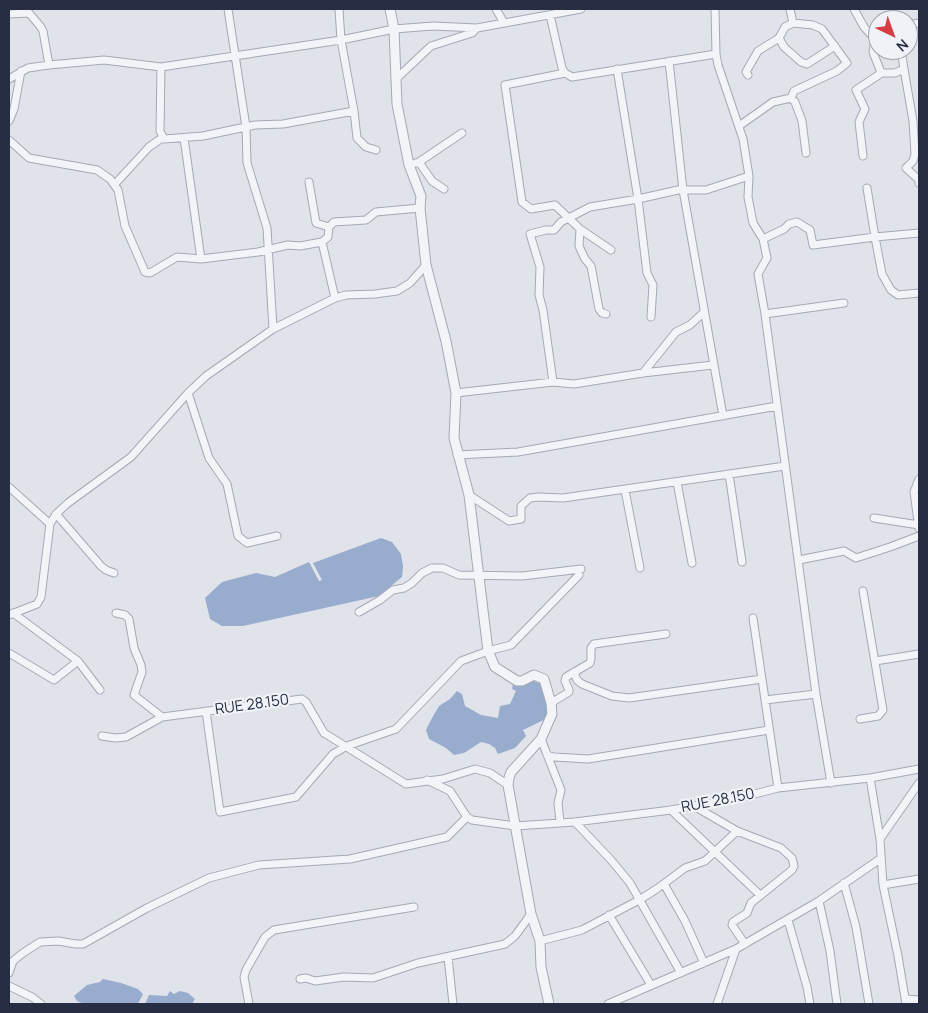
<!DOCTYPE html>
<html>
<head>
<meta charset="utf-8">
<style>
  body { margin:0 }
  #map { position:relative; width:928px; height:1013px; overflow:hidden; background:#e0e3ea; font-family:Manrope,sans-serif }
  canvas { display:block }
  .frame { position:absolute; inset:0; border:10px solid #272e43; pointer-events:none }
  .north { position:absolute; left:868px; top:10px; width:50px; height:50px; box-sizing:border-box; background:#f0f2f7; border:1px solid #a0a4af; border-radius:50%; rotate:138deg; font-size:14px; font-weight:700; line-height:20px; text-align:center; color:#272e43 }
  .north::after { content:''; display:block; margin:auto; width:18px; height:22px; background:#d93b43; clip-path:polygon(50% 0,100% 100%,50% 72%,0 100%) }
</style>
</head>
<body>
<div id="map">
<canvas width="928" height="1013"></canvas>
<div class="frame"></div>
<div class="north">N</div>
</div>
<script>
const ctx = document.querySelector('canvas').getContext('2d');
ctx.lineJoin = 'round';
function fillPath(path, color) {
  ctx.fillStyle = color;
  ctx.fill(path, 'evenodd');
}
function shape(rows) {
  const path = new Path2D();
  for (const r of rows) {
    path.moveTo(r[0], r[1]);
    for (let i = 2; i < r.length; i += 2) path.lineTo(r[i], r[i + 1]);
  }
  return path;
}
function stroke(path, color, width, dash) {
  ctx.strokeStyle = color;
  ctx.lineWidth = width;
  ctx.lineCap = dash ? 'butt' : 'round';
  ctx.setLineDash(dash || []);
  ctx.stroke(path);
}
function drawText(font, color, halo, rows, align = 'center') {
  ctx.font = font + ' Manrope,sans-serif';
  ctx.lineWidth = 4.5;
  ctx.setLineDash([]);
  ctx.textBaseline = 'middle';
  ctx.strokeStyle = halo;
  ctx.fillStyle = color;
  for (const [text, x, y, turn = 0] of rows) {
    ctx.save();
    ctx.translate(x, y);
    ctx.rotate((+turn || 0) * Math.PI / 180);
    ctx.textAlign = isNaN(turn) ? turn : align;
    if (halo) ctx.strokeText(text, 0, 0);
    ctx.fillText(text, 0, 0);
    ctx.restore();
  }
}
const water = shape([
  [381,538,392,542,401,554,403,566,402,577,379,596,243,626,222,626,210,619,205,598,222,582,256,573,275,577,309,562,319,581,322,580,313,563],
  [532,680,544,685,548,718,523,730,526,736,515,748,498,754,495,748,489,744,481,742,464,753,454,755,446,748,429,739,426,730,432,718,439,706,450,699,457,691,462,694,465,706,481,715,498,718,500,706,510,704,516,691,512,689,513,684,526,684],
  [103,979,121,983,138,989,143,994,138,1004,84,1004,77,1001,74,996,87,985,100,982],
  [170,991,174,994,180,991,188,993,195,999,192,1004,145,1004,149,995,167,996]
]);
const minor = shape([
  [228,9,246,127,247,163,267,228,273,329],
  [339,9,341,40,354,111,357,138,366,147,376,150],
  [496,9,504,23],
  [715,9,716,54,718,65,743,139,749,176,748,197,753,223,763,239,767,258,758,274,765,314,816,694,831,783],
  [790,9,793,23,813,25,822,29,847,63,837,71,794,91,791,98],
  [854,9,864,27,875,39],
  [893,9,895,20],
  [9,14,29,13,40,26,43,31,49,65],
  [550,15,562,68,565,73,572,77,716,54],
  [793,23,785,27,779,38,784,47,801,62,807,64,835,46],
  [908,25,919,23],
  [901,50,904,69],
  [669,61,683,190,723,416],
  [161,67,160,131,164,139,203,136,255,125,283,124,354,111],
  [617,69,638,199,647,273,653,285,651,317],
  [565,73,505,85,522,202,531,209,555,205,580,229,579,246,585,259,591,266,599,309,602,313,606,314],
  [880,73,895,73,904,69,913,121,915,154,913,161,906,168,919,180,919,183],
  [748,75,746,72,758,51,779,38],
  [9,79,28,68,49,65,104,60,161,67,341,40,394,29,433,26,477,28,581,9],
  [396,79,431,46,472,33,477,28],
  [9,121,14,109,21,71],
  [739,126,773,102,791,98,795,102,802,121,806,153],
  [184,138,201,259],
  [9,140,29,158,97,170,110,179,118,190,125,226,145,272,150,273,177,257,201,259,258,252,288,245,300,246,322,242,328,237,329,227,334,222,366,220,376,212,420,208],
  [863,156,859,122,865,109,856,90,880,74,880,70,873,52,875,39,878,37],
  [419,162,432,181,444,189],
  [409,165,419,162,462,133],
  [309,182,316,223,329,227],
  [115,184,149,147,162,138],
  [580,229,611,250],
  [919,233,875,237,882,274,891,290,898,295,919,293],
  [763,239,784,229,789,224,797,222,810,230,813,245,875,237,867,188],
  [322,242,335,298],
  [765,314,844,303],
  [643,373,676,332,690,325,704,312],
  [553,382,543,310,539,295,540,267,530,234,546,230,554,230,561,222,590,207,638,199,678,190,706,190,749,176],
  [188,393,209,458,227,484,238,536,247,543,277,536],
  [456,393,553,382,574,384,643,373,713,365],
  [457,455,518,452,777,406],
  [729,474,742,562],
  [919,479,914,492,919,528],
  [677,482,692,563],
  [9,487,50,524],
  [625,490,640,568],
  [469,495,509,521,521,519,521,506,530,498,538,497,563,498,785,466],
  [56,514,101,566,106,570,114,573],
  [874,518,919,525],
  [799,560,844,551,856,558,890,547,919,536],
  [359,612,380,600,393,590,404,588,412,583,422,573,432,568,443,568,459,575,522,576,581,569],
  [13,613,78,661,100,690],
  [116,613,125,615,129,619,134,648,141,665,142,672,134,695,162,717],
  [9,615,37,604,41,597,50,524,56,514,68,503,131,457,188,393,206,376,273,329,335,298,346,295,375,294,397,291,410,283,426,265],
  [753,618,778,788],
  [9,653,54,680,78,661],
  [875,661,919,654],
  [574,672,577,680,582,684,612,696,629,698,762,679],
  [765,700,816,694],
  [551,703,569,692,569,690,565,681,566,677,590,663,591,659,591,648,594,644,666,634],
  [206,711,220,812,296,797,333,754,347,746,396,729,461,661,488,651,511,645,579,575],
  [860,719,878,716,883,710,863,591],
  [102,736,115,738,126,737,162,717,302,699,306,702,324,733,329,736,406,784,443,779,475,769,490,773,508,785],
  [541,739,561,790,558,803,560,822],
  [547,755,554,757,588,759,769,730],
  [870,778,880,839,883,885,898,956,906,1004],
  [427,780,450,791,467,817,472,820,515,826,575,822,671,810,743,797,778,788,870,778,919,769],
  [671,810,760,895],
  [575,822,611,860,630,883,681,973],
  [737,831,781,848,792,858,794,866,792,870,751,903,747,913,733,922,732,925,745,944],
  [880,839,919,783],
  [844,883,856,927,869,1004],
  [664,884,685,921,704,963],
  [883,885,919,879],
  [819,901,830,951,837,1004],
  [609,915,651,985],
  [788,920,807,987,810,1004],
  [540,941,582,930,641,899,658,888,685,868,705,861,737,831,694,806],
  [448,957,453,1004],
  [9,973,13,961,23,953,40,942,58,941,76,944,83,944,147,908,209,878,259,865,350,859,447,837,467,817],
  [300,979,306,978,315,981,344,977,373,978,418,963,505,944,515,936,531,914],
  [9,986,32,997,41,1004],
  [905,999,919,1000],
  [249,1004,244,977,246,970,265,937,274,930,414,907],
  [608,1004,736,949],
  [717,1004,736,949,819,901,880,859]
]);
const tertiary = shape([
  [390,9,394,29,397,104,409,165,421,196,420,208,426,265,446,341,456,393,454,438,469,495,488,651,495,667,517,681,522,681,534,675,544,679,551,703,552,714,541,739,511,772,509,778,508,785,531,914,540,941,541,967,549,1004]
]);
const streetNames = [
  ["RUE 28.150",252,705,-8],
  ["RUE 28.150",718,801,-11]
];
fillPath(water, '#98accd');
stroke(minor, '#a5a9b5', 9);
stroke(tertiary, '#a5a9b5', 11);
stroke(minor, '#f3f4f8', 7);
stroke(tertiary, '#f3f4f8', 9);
drawText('15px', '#272e43', '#f0f2f7', streetNames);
</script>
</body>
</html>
